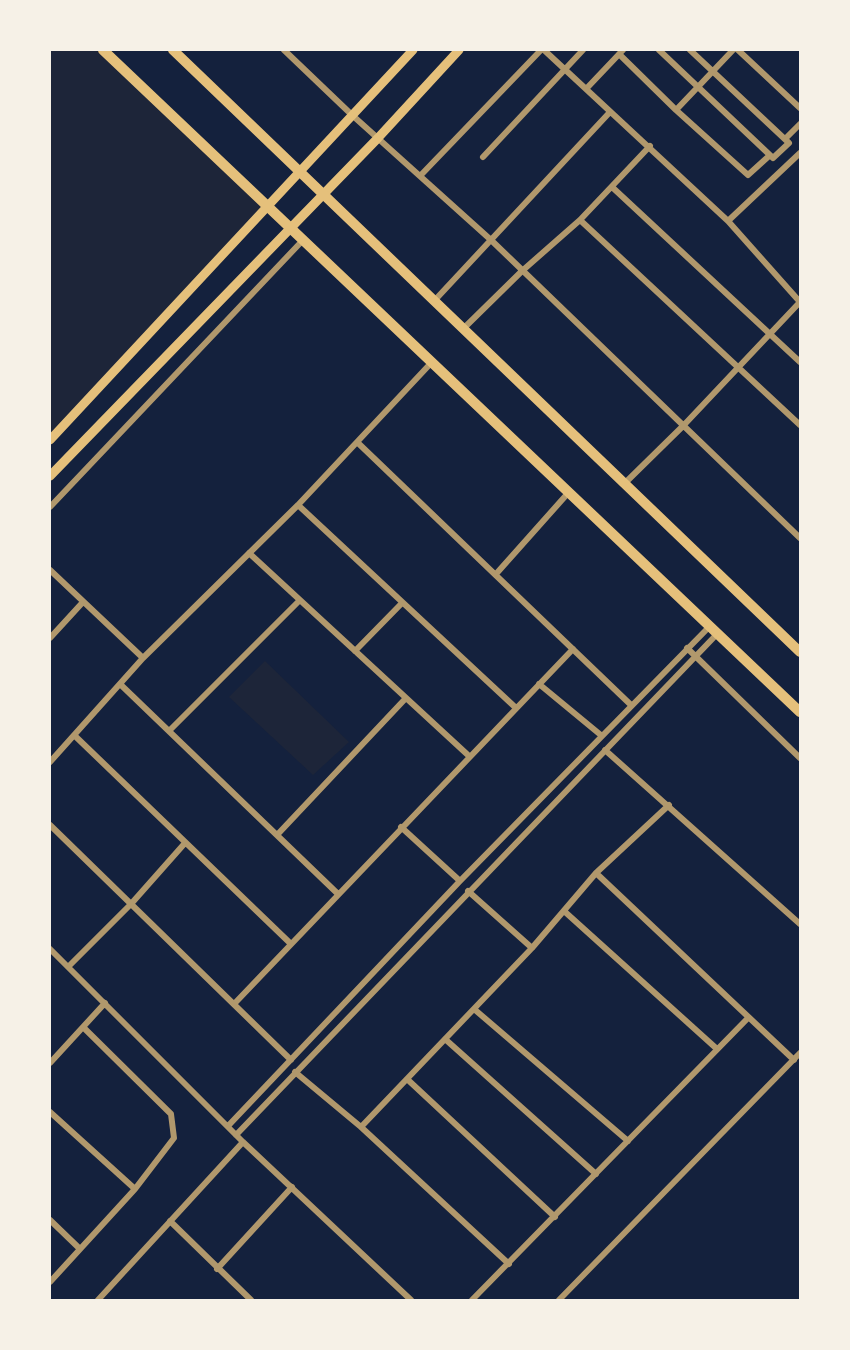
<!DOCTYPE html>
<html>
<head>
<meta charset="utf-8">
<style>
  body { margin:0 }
  #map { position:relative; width:850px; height:1350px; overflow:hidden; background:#14213d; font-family:Barlow,sans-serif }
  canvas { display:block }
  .frame { position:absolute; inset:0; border:51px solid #f6f1e7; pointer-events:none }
</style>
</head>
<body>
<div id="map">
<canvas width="850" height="1350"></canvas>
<div class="frame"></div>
</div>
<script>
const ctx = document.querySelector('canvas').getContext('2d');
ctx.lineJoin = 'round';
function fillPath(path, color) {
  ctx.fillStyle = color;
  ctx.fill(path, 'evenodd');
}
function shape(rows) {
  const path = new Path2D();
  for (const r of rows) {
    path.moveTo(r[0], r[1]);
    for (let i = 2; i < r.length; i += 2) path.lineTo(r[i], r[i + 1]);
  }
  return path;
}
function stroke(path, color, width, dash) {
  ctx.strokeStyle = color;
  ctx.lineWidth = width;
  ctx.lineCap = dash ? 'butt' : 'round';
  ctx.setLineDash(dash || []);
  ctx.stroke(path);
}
const green = shape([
  [50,50,98,50,265,206,50,436],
  [265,661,349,742,313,775,229,697]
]);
const minor = shape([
  [284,50,352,115,491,240,800,538],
  [544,50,728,221,800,302],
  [659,50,773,158,789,143,690,50],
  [738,50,800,108],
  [619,54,676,110,748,175,769,156],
  [586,89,623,50],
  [676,110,733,50],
  [785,139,800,124],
  [483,157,583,50],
  [420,176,541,50],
  [612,187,800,362],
  [580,220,800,425],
  [728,221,800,153],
  [435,300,610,112],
  [464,328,522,271,580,220,650,146],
  [357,442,631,705],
  [625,483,683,426,800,302],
  [298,505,516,708],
  [50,507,304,239],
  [249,553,469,756],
  [50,570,143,658],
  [496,574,569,492],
  [50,638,83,602],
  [687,648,800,758],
  [355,651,402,603],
  [120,684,338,894],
  [539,684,602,736],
  [169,731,300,600],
  [74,735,291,944],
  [605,750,800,924],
  [50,762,143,658,298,505,432,362],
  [50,825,291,1060],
  [401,827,460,881],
  [277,835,406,698],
  [596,873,794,1060],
  [468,891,532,948],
  [564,911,717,1049],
  [50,949,243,1142,411,1300],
  [68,967,131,904,185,843],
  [235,1003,573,649],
  [474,1009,628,1141],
  [83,1027,171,1114,174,1138,135,1189],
  [445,1039,596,1174],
  [50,1063,105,1003],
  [295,1072,361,1127,509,1264],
  [407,1079,555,1217],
  [50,1112,135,1189,50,1282],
  [228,1126,460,881,710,626],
  [361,1127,532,948,596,873,669,805],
  [236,1135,718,633],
  [50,1220,80,1249],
  [170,1221,251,1300],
  [217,1269,292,1187],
  [98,1300,243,1142],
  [472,1300,748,1018],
  [559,1300,800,1053]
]);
const secondary = shape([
  [50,440,413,50],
  [50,476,378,138,459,50]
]);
const primary = shape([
  [103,50,800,712],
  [173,50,800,652]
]);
fillPath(green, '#1d2539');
stroke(minor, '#b1986c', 6);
stroke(secondary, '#e5c07b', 9);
stroke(primary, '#e5c07b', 10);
</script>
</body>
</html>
